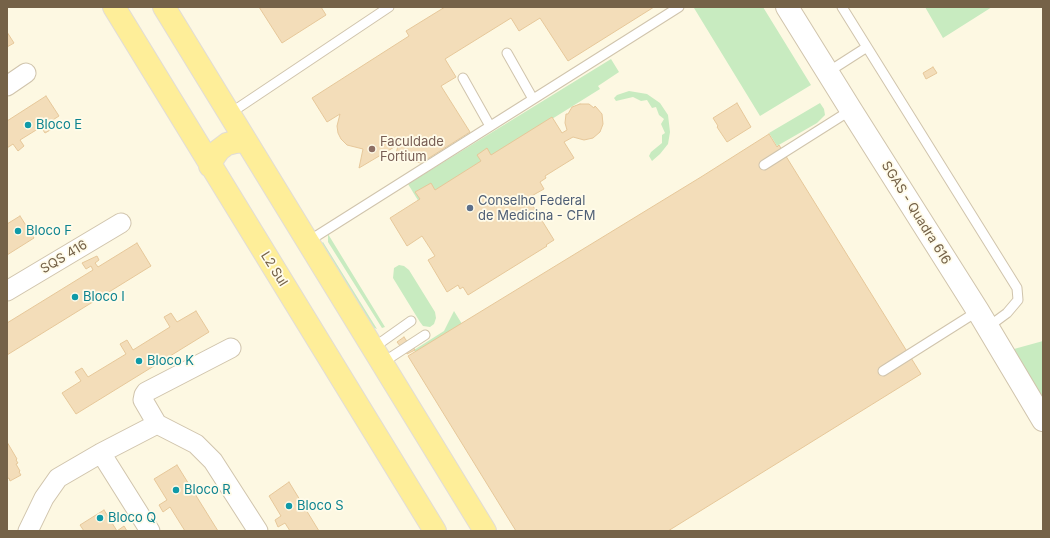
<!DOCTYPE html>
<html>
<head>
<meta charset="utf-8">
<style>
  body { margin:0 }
  #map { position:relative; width:1050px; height:538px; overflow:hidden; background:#fdf8e2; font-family:Inter,sans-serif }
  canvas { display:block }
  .frame { position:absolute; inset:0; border:8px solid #756248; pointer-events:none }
</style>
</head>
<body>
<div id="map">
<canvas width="1050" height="538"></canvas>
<div class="frame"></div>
</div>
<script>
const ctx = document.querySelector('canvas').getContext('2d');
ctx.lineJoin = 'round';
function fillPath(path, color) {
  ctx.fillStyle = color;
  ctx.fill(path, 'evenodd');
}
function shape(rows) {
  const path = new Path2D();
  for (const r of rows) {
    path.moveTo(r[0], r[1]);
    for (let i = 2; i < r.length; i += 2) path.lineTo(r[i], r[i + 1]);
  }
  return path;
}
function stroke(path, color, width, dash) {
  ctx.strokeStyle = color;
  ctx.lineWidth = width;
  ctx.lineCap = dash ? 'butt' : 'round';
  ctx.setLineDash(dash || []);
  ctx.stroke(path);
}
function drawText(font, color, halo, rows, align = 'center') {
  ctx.font = font + ' Inter,sans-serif';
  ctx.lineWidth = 3.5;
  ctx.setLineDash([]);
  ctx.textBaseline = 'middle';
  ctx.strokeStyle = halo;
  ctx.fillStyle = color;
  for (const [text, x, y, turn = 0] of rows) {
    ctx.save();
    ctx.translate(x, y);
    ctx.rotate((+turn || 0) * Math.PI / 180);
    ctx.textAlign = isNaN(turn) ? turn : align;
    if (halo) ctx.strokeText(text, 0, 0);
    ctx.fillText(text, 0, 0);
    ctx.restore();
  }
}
const green = shape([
  [696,7,763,7,811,85,760,116,694,8],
  [925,7,992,7,943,38],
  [611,59,619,72,598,86,600,89,419,202,408,184],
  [629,91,647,94,660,103,668,115,670,132,668,144,660,154,652,161,649,156,651,152,662,143,662,135,665,133,661,124,664,119,659,115,656,107,652,108,647,100,641,101,633,97,616,101,614,98,617,95],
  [820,103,824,109,825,115,817,123,777,146,769,133],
  [328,234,385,327,382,328,328,242],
  [323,242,377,329,370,326,320,245],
  [399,265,404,266,409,270,435,312,436,318,434,324,430,327,423,326,420,322,393,278,394,268],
  [454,311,462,324,416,353,414,350,444,331],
  [1043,341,1043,399,1014,349]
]);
const building = shape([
  [259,7,321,7,326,15,282,43,259,7],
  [445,7,654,7,568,61,540,18,519,31,511,18,445,59,456,77,441,86,470,132,421,163,395,157,398,146,396,146,359,168,363,149,347,145,341,139,338,133,337,126,340,114,327,122,312,98,409,36,406,31,445,7],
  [7,32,14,43,7,47,7,32],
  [933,67,937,73,926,79,923,73,933,67],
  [46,96,59,116,48,123,52,129,45,133,41,127,20,140,24,146,18,151,13,144,7,148,7,121,46,96],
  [737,103,751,127,727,142,717,127,718,126,713,118,737,103],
  [580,104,589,104,594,108,595,106,596,107,602,114,603,124,600,132,593,138,584,140,573,137,564,142,574,158,545,176,546,178,540,182,544,189,528,198,554,240,546,245,547,246,468,295,463,287,460,289,458,285,447,292,428,260,435,256,422,236,407,246,390,218,420,199,415,192,431,183,435,190,481,161,477,155,487,148,491,155,552,117,562,133,567,130,565,123,566,114,568,114,572,107,580,104],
  [769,134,777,147,779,145,921,374,668,531,516,531,408,356,701,177,769,134],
  [20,216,34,238,7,255,7,224,20,216],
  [137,243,151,266,7,355,7,323,93,270,91,266,86,269,82,263,97,256,99,260,95,263,98,267,137,243],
  [196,311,209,332,76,414,62,393,81,381,75,372,82,368,88,377,126,354,120,344,127,340,133,350,170,327,164,317,171,313,177,322,196,311],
  [404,337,408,343,401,347,397,342,404,337],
  [412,345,415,350,407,354,405,349,412,345],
  [7,442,17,459,16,460,18,463,16,464,20,471,19,472,21,475,10,481,9,478,7,479,7,442],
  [177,465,218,531,185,531,170,507,163,512,159,505,167,500,154,479,177,465],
  [289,482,319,531,290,531,285,523,278,527,275,520,281,516,269,496,289,482],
  [104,510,117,531,124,526,127,531,84,531,80,525,104,510]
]);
const service = shape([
  [842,7,1017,288,1018,300,1007,313,988,327],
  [507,53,533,99],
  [828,72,867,47],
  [463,78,490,126],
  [229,114,389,7],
  [764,165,851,110],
  [307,242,679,7],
  [373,348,411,321],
  [382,363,425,335],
  [883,371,978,311]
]);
const minor = shape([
  [7,86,26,73],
  [7,291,121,223],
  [157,424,143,400,144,395,146,392,231,348],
  [101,453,150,531],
  [28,531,44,498,58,478,101,453,157,424,196,444,213,461,258,531]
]);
const tertiary = shape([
  [787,7,851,110,978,311,1043,420]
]);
const primary = shape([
  [114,7,435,531],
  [164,7,485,531],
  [210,166,214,157,219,150,227,144,235,142,245,141]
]);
const markers = [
  [28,125,4,"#0f9aa8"],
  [372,149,4,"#8d6e63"],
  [470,208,4,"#5c6f8a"],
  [18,231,4,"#0f9aa8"],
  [75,297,4,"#0f9aa8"],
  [139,361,4,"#0f9aa8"],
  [176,490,4,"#0f9aa8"],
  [289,506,4,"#0f9aa8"],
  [100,518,4,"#0f9aa8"]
];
const cultureNames = [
  ["Bloco E",36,125],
  ["Bloco F",26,231],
  ["Bloco I",83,297],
  ["Bloco K",147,361],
  ["Bloco R",184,490],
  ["Bloco S",297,506],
  ["Bloco Q",108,518]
];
const educationNames = [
  ["Faculdade",380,142],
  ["Fortium",380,157]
];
const serviceNames = [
  ["Conselho Federal",478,201],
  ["de Medicina - CFM",478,216]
];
const streetNames = [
  ["SGAS - Quadra 616",916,213,58],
  ["SQS 416",64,257,-31],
  ["L2 Sul",274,269,58]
];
fillPath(green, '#c8ebc0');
fillPath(building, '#f3ddb9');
stroke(building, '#e6c799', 1);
stroke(service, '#d0c4ac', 11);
stroke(minor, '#d0c4ac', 21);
stroke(tertiary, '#d0c4ac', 24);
stroke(primary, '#e1dcd7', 24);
stroke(service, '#fff', 9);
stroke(minor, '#fff', 19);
stroke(tertiary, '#fff', 22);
stroke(primary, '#feee99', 22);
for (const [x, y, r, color] of markers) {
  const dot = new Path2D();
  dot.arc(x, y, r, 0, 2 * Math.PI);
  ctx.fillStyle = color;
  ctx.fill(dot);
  stroke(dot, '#fffbe9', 1.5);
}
drawText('13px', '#0d838f', '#fffbe9', cultureNames, 'left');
drawText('13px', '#785e54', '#fffbe9', educationNames, 'left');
drawText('13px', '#4e5e75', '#fffbe9', serviceNames, 'left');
drawText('13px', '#756248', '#fffbe9', streetNames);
</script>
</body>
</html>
